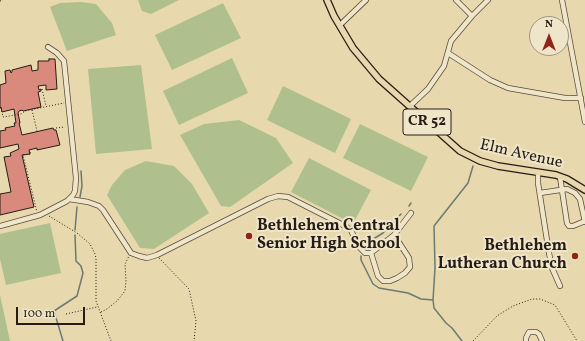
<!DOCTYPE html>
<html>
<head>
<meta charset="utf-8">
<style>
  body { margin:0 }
  #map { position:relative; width:585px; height:341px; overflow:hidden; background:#e7d8ad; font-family:Vollkorn,serif }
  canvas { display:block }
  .north { position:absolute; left:529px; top:16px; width:40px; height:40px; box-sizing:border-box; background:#efe6ca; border:1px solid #9f9582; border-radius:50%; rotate:0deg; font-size:11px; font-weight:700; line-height:16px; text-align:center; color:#271c15 }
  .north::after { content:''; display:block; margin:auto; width:14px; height:18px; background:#8f2418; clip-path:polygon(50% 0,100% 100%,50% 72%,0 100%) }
  .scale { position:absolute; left:16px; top:307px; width:69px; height:18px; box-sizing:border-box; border:2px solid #271c15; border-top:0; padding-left:5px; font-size:12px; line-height:14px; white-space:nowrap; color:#271c15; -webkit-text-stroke:3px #efe6ca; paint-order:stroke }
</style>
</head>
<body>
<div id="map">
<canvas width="585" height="341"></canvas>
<div class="north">N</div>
<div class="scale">100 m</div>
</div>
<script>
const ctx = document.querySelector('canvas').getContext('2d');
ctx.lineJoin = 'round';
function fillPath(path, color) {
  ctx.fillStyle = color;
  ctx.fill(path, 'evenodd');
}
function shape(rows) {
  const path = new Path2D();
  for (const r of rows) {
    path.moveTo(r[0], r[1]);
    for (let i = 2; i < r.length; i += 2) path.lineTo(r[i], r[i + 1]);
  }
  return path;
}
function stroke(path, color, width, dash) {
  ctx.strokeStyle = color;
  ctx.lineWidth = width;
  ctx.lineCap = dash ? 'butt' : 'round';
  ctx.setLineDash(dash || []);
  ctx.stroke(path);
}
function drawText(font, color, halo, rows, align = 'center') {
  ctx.font = font + ' Vollkorn,serif';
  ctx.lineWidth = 4;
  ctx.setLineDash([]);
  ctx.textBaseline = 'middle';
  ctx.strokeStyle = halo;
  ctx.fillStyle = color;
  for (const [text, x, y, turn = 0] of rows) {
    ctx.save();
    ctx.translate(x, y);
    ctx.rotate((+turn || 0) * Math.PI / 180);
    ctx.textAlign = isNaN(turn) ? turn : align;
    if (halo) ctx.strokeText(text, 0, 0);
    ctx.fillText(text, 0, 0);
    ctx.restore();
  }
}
const green = shape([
  [138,0,179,0,151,14,142,11],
  [81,2,96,4,112,23,116,35,67,51,50,7,60,3],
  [223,3,241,38,172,70,155,35],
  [232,58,248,93,179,125,163,91],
  [141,65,152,149,96,154,88,69],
  [283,86,351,119,335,153,267,120],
  [239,120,276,138,293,163,230,207,221,206,180,135,204,124],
  [360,124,428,157,411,191,343,158],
  [309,158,371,190,353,224,291,192],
  [146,161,174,166,192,184,209,213,154,249,140,248,107,195,112,185,125,170],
  [50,223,61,273,6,285,0,259,0,234],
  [0,295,10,341,0,341]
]);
const stream = shape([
  [80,197,82,186,81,171],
  [409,206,411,203],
  [75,230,77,207],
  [364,249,370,241,383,233,401,214],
  [361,256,361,260,373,284,379,288,408,293,421,299,433,300],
  [63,341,54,311,77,296,83,273,81,266,76,261,75,235],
  [462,341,452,328,446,323,434,308,433,300,435,268,434,226,468,183,473,166]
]);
const building = shape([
  [49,59,55,59,57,89,46,90,46,85,38,86,39,90,41,89,41,91,38,92,41,107,23,111,22,110,19,111,18,113,20,123,19,123,22,135,53,128,54,130,56,130,60,145,37,150,37,148,29,150,30,154,22,155,34,207,0,215,0,194,11,192,4,157,11,156,10,153,19,149,18,144,0,148,0,131,6,130,5,128,15,126,14,123,16,123,14,109,2,112,1,107,0,108,0,85,6,83,5,71,10,70,11,73,12,72,12,70,31,65,32,71,38,70,38,61,49,61,49,59]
]);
const path = shape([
  [0,1,3,0],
  [42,89,46,106],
  [1,108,3,117,21,114,25,111,64,103],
  [32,110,37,131],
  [56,128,65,127],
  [30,152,31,154,23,155,37,212],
  [49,216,77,233,90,244,95,254,96,258,96,301,111,341],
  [356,230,369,221],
  [159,258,189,289,196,321,194,341],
  [101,312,107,309,117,301,125,291,126,281,125,264,129,256],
  [66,314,97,307],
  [473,341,497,316,513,306,532,299,540,299,555,305,577,341]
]);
const minor = shape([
  [456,0,472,16],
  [562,0,585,122],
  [340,25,366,0],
  [448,53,490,80,508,88,565,98,581,98],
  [410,106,428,89,444,66,451,41,472,16,488,0],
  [538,172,538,183,549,253,552,268,560,286],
  [560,177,567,223,569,226,573,226,585,221],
  [540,193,567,189,575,193,580,199,585,222],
  [69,199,88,202,99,206,103,210,131,253,139,256,147,258,157,255,268,199,278,196,288,197,345,226,351,230,357,244,360,248,365,253,371,253],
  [0,226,40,215,67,201,73,195,75,191,76,178,64,61,57,53,48,47],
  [394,235,371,253,378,276,383,281,390,281,397,278,405,273,410,267,409,258,394,235,411,213],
  [526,341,526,338,529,332,536,332,539,334,542,341]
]);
const major = shape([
  [327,0,334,16,353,48,379,79,460,151,480,161,498,166,556,175,567,179,585,190]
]);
const markers = [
  [249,236,4,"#8f2418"],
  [575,256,4,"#8f2418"]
];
const shields = [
  [427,122,48]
];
const shieldNames = [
  ["CR 52",427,122]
];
const streetNames = [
  ["Elm Avenue",521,155,13]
];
const poiNames = [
  ["Bethlehem Central",257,227],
  ["Senior High School",257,245],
  ["Bethlehem",567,247,"right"],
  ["Lutheran Church",567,265,"right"]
];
fillPath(green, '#afc08e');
stroke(stream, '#6c7a74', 1.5);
fillPath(building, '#d98a7d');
stroke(building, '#271c15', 1);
stroke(minor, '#574b3b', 6);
stroke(major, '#271c15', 8);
stroke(path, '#271c15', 1, [1, 2]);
stroke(minor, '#efe6ca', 4.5);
stroke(major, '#e7d8ad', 5.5);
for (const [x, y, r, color] of markers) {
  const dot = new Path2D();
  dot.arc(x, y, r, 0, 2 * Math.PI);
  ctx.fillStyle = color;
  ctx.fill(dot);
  stroke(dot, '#efe6ca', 1.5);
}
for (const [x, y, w] of shields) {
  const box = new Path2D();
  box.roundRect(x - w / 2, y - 13, w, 26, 3);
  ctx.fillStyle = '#efe6ca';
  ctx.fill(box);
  stroke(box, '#271c15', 1);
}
drawText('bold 15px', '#271c15', null, shieldNames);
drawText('16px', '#271c15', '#efe6ca', streetNames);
drawText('bold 16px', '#271c15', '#efe6ca', poiNames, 'left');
</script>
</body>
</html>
